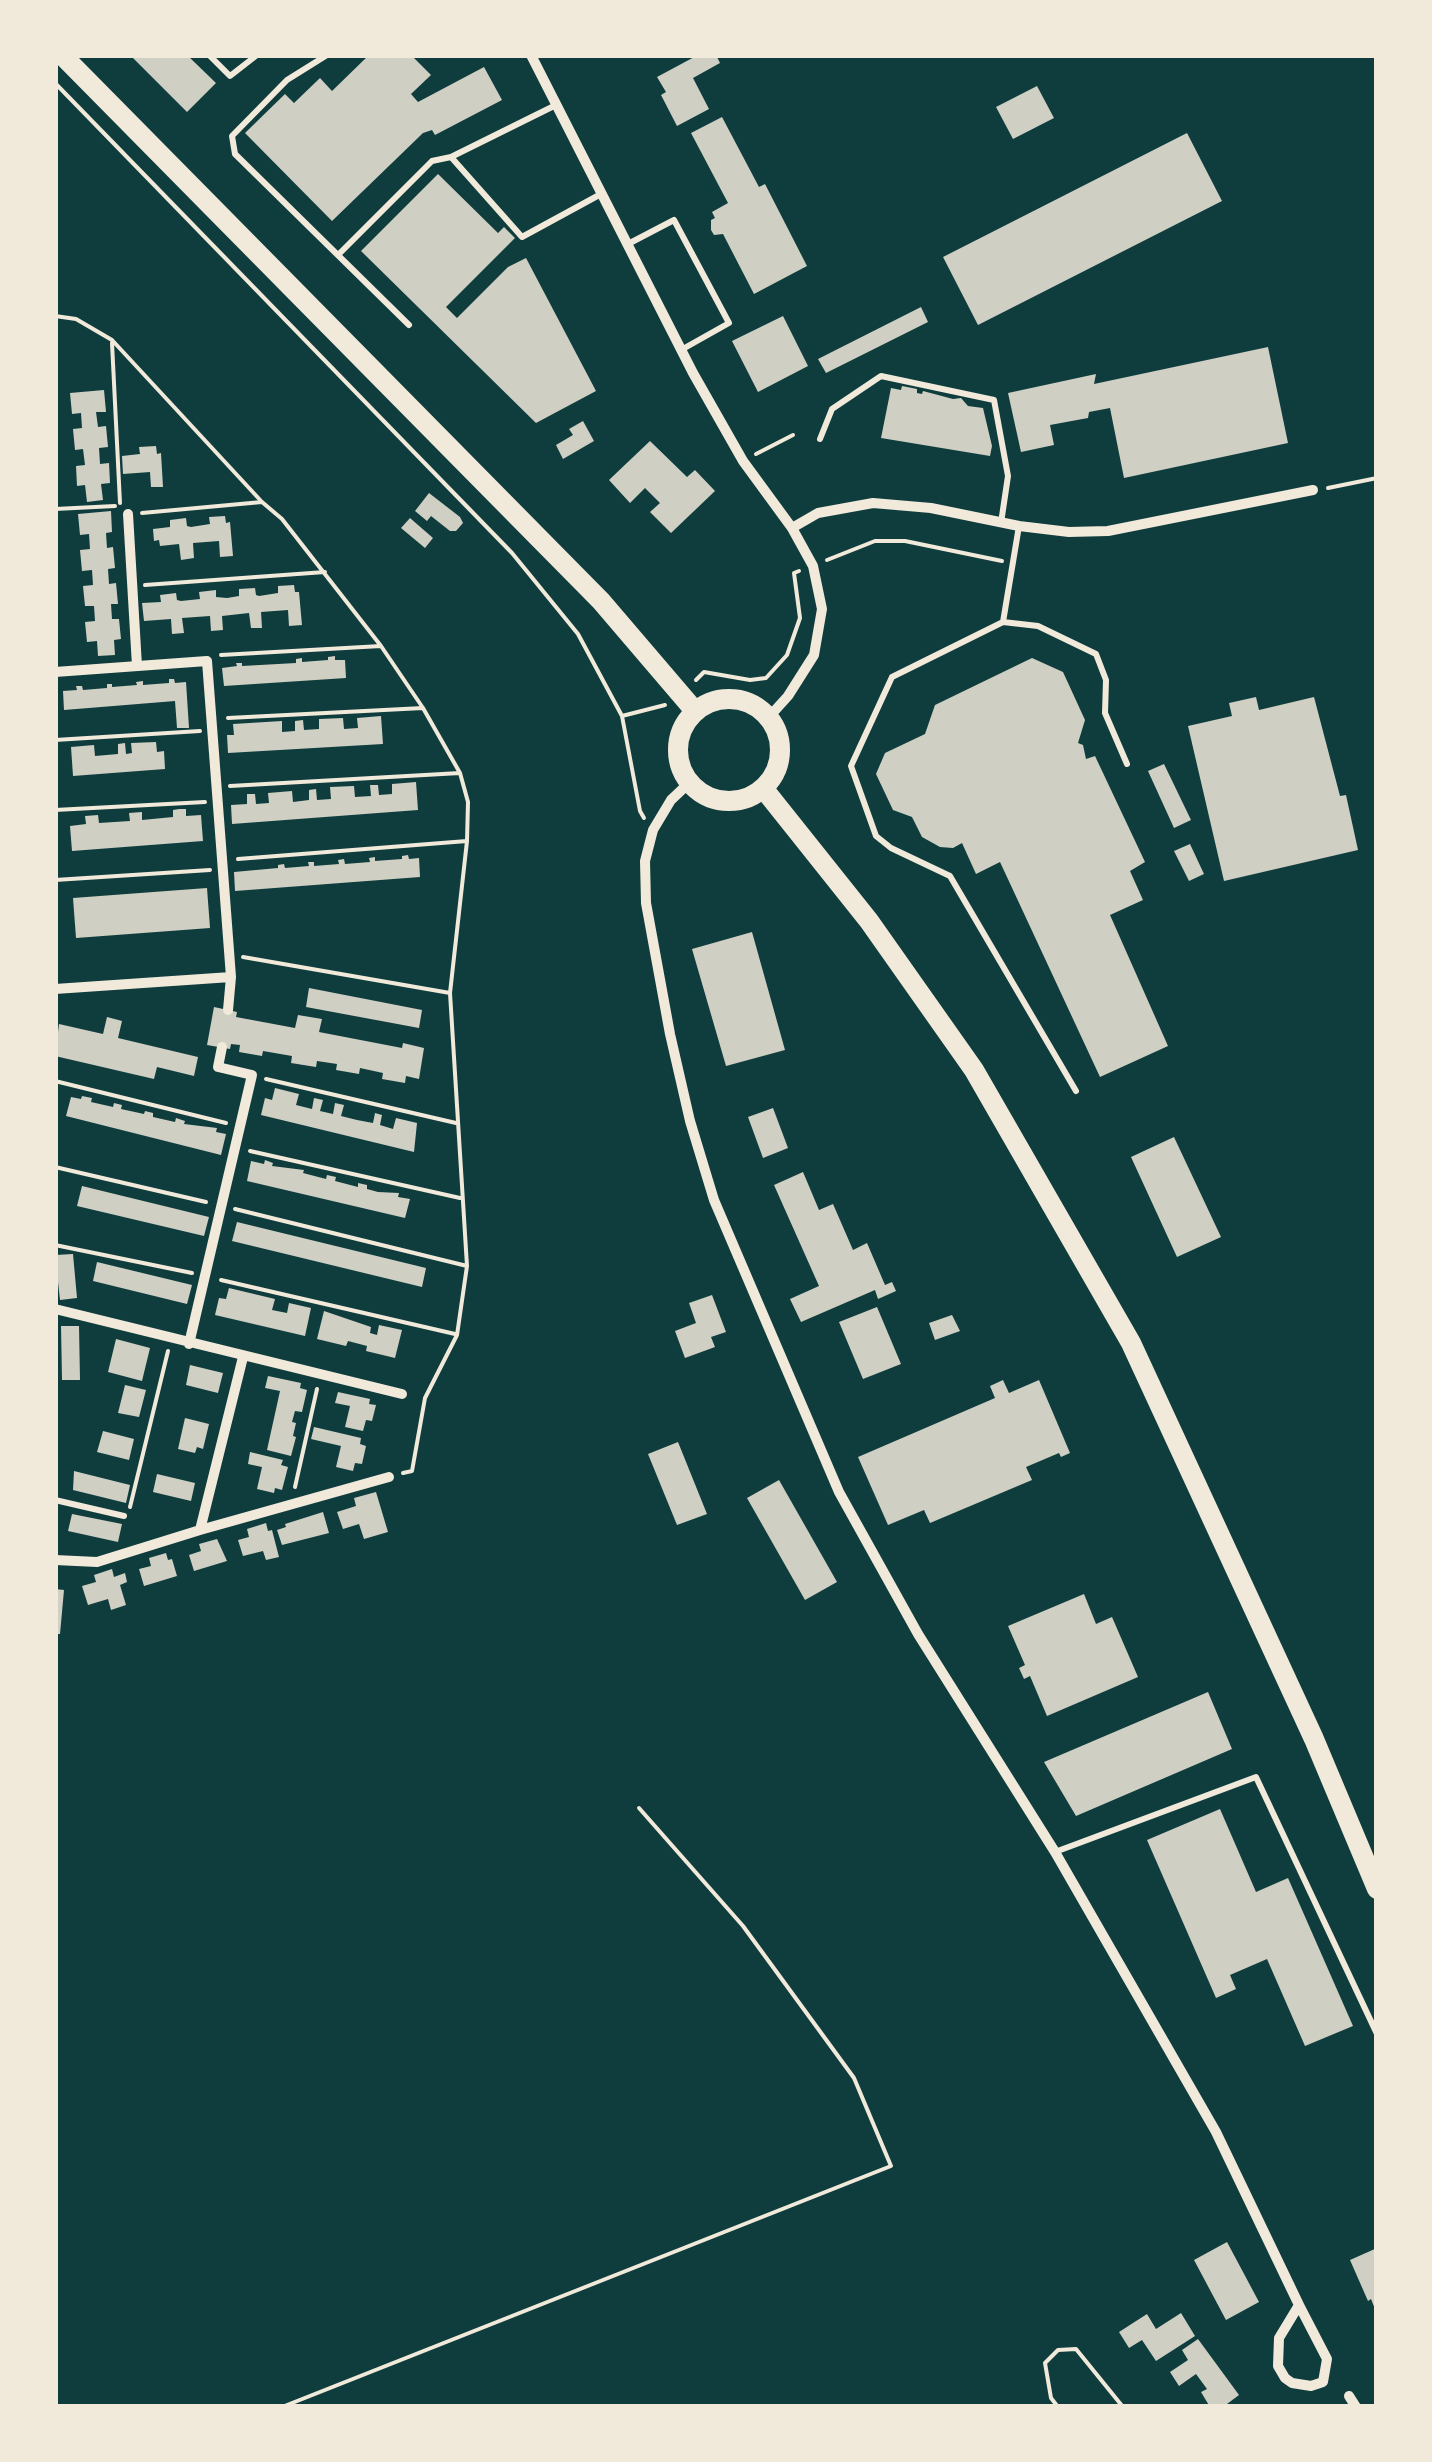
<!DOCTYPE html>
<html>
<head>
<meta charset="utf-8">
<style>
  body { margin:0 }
  #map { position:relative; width:1432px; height:2462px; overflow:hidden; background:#0f3d3e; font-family:Cabin,sans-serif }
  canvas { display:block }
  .frame { position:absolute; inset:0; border:58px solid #f1e9da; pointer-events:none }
</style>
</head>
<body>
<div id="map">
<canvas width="1432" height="2462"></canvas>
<div class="frame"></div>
</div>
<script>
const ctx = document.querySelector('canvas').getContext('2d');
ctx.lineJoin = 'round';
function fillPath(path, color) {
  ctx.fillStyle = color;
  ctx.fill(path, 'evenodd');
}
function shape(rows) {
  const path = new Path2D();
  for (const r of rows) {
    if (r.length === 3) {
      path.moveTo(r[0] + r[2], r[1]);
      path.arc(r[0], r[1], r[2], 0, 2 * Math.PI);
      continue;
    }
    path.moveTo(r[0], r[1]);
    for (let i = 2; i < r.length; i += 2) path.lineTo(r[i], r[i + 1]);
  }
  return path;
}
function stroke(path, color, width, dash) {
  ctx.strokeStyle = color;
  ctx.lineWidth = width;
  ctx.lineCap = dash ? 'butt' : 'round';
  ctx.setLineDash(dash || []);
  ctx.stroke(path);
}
const building = shape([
  [130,55,187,55,216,83,187,112],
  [369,55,411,55,431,75,411,94,418,102,484,67,502,100,435,135,432,130,423,133,332,221,245,133,285,94,294,103,320,78,332,91],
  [698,55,716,55,720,63,693,78,709,109,677,126,661,95,666,92,657,77],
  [1037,86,1054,118,1013,139,996,107],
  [722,117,759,187,765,184,807,266,754,294,723,234,714,235,711,230,711,220,715,218,712,212,728,203,691,133],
  [1187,133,1222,201,978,325,943,257],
  [438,174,498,233,504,227,515,238,446,307,457,318,508,267,526,258,596,391,536,423,361,251],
  [921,307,928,322,826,373,818,359],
  [783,316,808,366,758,392,732,341],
  [1268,347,1288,443,1124,478,1110,408,1089,412,1088,418,1050,425,1054,445,1021,452,1008,393,1096,374,1094,384],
  [902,386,917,389,917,393,922,394,923,391,953,399,961,398,968,406,983,408,992,446,990,456,881,438,891,388,901,390],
  [104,390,106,412,96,412,98,427,106,426,108,447,99,448,100,464,109,463,110,483,101,484,103,500,87,502,85,485,77,486,76,466,85,465,83,449,75,450,73,429,82,428,81,413,72,414,70,393],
  [583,421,594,441,563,459,556,445,573,435,569,429],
  [650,441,687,477,695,470,715,491,671,533,650,512,660,503,645,488,630,503,609,480],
  [156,446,157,454,161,453,163,487,151,487,150,472,123,474,122,456,140,454,139,447],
  [429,493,460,517,463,523,456,531,450,531,431,516,427,521,415,511],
  [111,511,112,532,106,533,107,548,113,547,115,568,108,569,109,584,116,583,118,604,111,604,112,619,119,619,121,639,114,640,115,655,98,656,97,641,87,642,85,622,95,621,94,606,85,606,83,586,93,585,92,570,82,571,80,550,90,549,89,534,80,535,78,514],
  [225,516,226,523,230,522,233,556,220,557,219,541,193,543,194,558,181,560,179,544,160,546,159,540,154,541,153,529,170,527,170,520,186,518,187,526,191,527,210,524,209,517],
  [410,518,433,538,425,548,401,528],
  [294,585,295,592,299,592,302,625,289,626,288,610,261,612,262,628,251,628,249,613,222,616,223,630,211,631,210,616,182,618,184,633,172,634,171,619,144,621,142,603,161,602,160,595,176,593,177,600,181,601,200,599,199,592,216,590,216,597,227,598,239,596,239,589,255,588,256,595,259,596,278,593,278,586],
  [335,656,335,660,345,660,346,678,224,686,222,668,237,666,236,663,242,663,242,666,296,663,296,659,302,658,302,662,328,660,328,657],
  [1032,658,1063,672,1085,720,1078,743,1083,745,1086,759,1095,756,1145,862,1130,871,1143,900,1110,915,1168,1046,1100,1077,1000,862,976,874,962,843,953,848,940,847,922,837,912,817,893,810,876,774,885,753,925,734,935,705],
  [169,679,174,679,175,683,186,682,189,728,177,728,175,701,64,710,63,691,77,690,76,686,82,686,83,690,107,688,107,684,112,684,112,687,137,685,136,682,143,681,143,685,169,683],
  [1256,697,1259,710,1314,697,1340,796,1346,795,1358,850,1224,881,1188,726,1232,716,1229,703],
  [381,716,383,744,228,753,227,735,234,735,233,724,282,721,282,732,295,731,295,721,303,720,304,730,319,729,319,719,343,718,344,729,358,728,357,718],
  [156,742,157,752,164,751,165,769,73,776,71,747,94,745,95,756,118,754,118,744,125,743,126,754,132,753,131,743],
  [1164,764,1191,820,1174,828,1148,771],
  [416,782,418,810,232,824,231,805,247,804,247,794,255,794,256,804,269,803,268,793,292,791,293,802,309,800,309,790,316,789,317,800,331,799,330,787,354,786,355,797,371,796,370,785,378,785,379,795,392,794,392,784],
  [179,809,186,809,186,816,201,815,203,841,72,851,70,826,86,824,85,816,98,815,99,823,130,821,129,813,142,812,142,820,173,817,173,810],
  [1190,844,1204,874,1189,881,1174,851],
  [408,855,409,859,419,858,420,877,235,891,234,872,278,868,278,865,284,864,285,868,309,866,308,862,314,862,314,866,339,864,338,860,344,859,345,864,370,862,369,858,375,857,375,861,402,859,402,856],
  [207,888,210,928,76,938,73,898],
  [752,932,785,1050,726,1066,692,949],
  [309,988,422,1010,419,1028,306,1007],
  [214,1007,237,1012,236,1017,295,1028,298,1015,322,1019,319,1032,402,1048,403,1043,424,1048,419,1079,406,1076,405,1083,382,1079,383,1073,360,1068,359,1074,336,1070,337,1064,317,1061,316,1067,291,1063,292,1056,263,1051,262,1056,239,1052,240,1045,231,1044,230,1049,207,1045],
  [107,1017,122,1021,118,1038,198,1057,194,1076,157,1067,154,1079,55,1056,59,1024,103,1034],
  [275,1088,299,1094,296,1105,312,1109,314,1098,323,1100,320,1111,333,1114,335,1103,344,1105,341,1116,357,1120,373,1123,375,1113,382,1115,380,1125,393,1129,396,1118,417,1123,414,1152,261,1115,265,1098,272,1100],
  [82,1096,92,1098,91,1102,113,1107,114,1103,122,1105,121,1109,144,1114,145,1111,153,1113,153,1117,175,1122,176,1118,185,1121,184,1124,217,1128,216,1132,226,1134,221,1155,66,1116,71,1097,81,1099],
  [773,1108,788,1148,763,1158,748,1117],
  [1174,1137,1221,1237,1177,1257,1131,1157],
  [265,1160,273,1163,272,1166,304,1170,303,1173,326,1179,327,1175,336,1177,335,1181,358,1187,358,1183,367,1185,367,1189,378,1192,399,1193,398,1197,410,1199,405,1218,247,1181,251,1161,264,1164],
  [803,1172,819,1210,833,1204,853,1250,867,1243,885,1285,892,1282,896,1291,878,1299,875,1290,801,1322,790,1299,819,1286,774,1185],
  [82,1186,209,1217,204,1236,77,1206],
  [237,1222,426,1268,422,1287,232,1241],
  [73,1254,77,1298,60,1300,55,1255],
  [97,1262,192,1285,187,1304,93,1281],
  [229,1288,275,1299,272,1310,287,1313,289,1303,311,1308,305,1336,215,1315,219,1298,226,1299],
  [712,1295,726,1332,711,1337,715,1347,685,1358,675,1331,696,1323,689,1303],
  [877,1307,901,1364,863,1379,839,1322],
  [324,1311,371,1327,370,1333,377,1335,379,1325,402,1330,395,1358,366,1351,367,1346,348,1341,346,1346,317,1339],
  [952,1315,960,1331,935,1340,929,1323],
  [61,1326,79,1326,80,1380,62,1380],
  [116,1339,150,1348,142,1381,108,1372],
  [190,1365,223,1373,218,1393,186,1385],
  [268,1376,301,1383,300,1388,307,1390,302,1412,295,1411,292,1422,296,1423,293,1436,296,1437,291,1456,267,1450,280,1391,265,1388],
  [1003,1380,1009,1393,1039,1380,1070,1453,1061,1457,1059,1453,1026,1467,1032,1480,930,1523,924,1510,888,1525,858,1457,995,1398,990,1386],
  [125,1385,146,1390,139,1417,118,1413],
  [338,1392,370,1399,369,1404,376,1405,372,1421,366,1420,363,1431,345,1427,350,1406,335,1403],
  [185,1418,209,1424,203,1449,197,1447,195,1453,178,1449],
  [314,1427,361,1438,360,1444,366,1446,362,1464,355,1463,353,1471,336,1467,341,1446,311,1439],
  [103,1431,134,1439,129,1460,97,1452],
  [678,1442,707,1514,677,1525,648,1454],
  [250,1452,283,1460,281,1465,288,1467,282,1490,275,1488,274,1493,257,1489,262,1467,248,1464],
  [74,1471,130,1485,126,1503,73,1490],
  [157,1474,195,1483,191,1501,153,1492],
  [779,1480,837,1582,805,1600,747,1498],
  [376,1492,388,1532,364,1539,359,1524,343,1529,337,1512,356,1506,354,1498],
  [323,1512,329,1533,282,1545,277,1530,286,1527,285,1524],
  [72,1514,122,1524,118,1542,68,1531],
  [266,1523,268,1531,272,1530,279,1557,266,1560,263,1551,243,1556,238,1540,249,1537,247,1529],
  [217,1539,227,1561,194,1571,189,1555,201,1551,199,1544],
  [166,1553,168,1560,172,1559,177,1576,144,1586,139,1569,151,1566,149,1558],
  [112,1569,114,1577,125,1573,127,1582,120,1585,126,1605,111,1610,108,1599,88,1605,82,1586,96,1582,94,1575],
  [55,1589,64,1590,60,1634,55,1634],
  [1084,1594,1096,1624,1112,1617,1138,1677,1047,1716,1030,1676,1024,1679,1019,1668,1025,1665,1008,1626],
  [1208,1692,1232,1749,1076,1816,1044,1762],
  [1220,1809,1256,1892,1288,1878,1353,2026,1305,2046,1267,1959,1230,1975,1236,1989,1216,1998,1147,1840],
  [1227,2242,1259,2302,1226,2320,1194,2260],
  [1377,2248,1377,2314,1371,2299,1368,2301,1350,2260],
  [1181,2313,1195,2336,1156,2361,1142,2340,1129,2348,1119,2332,1147,2314,1156,2329],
  [1198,2339,1239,2395,1223,2407,1210,2407,1201,2392,1207,2389,1196,2374,1179,2386,1170,2372,1188,2360,1182,2350]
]);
const path = shape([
  [55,83,512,553,578,634,622,716,640,811,644,818],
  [55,316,76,319,112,340,262,502,282,519,381,646,423,708,460,773,468,802,467,841,450,993,467,1266,457,1335,425,1398,412,1471,403,1473],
  [112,343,120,503],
  [756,454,793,435],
  [1328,488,1377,478],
  [55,509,115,506],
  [142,513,262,502],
  [827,560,875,541,905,541,1002,561],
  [145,585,325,572],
  [221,655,381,646],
  [696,680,704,672,750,680,766,678,787,655,800,618,794,573,799,571],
  [622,716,665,705],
  [228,718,423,708],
  [55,740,200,731],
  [230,786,460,773],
  [55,810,205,802],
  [238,859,467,841],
  [55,880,210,870],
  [243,957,450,993],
  [266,1079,456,1123],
  [55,1081,226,1123],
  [250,1151,460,1198],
  [55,1167,206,1202],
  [235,1209,467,1266],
  [55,1245,192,1273],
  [221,1280,455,1334],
  [295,1487,317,1389],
  [130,1507,168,1351],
  [282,2407,891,2166,854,2078,743,1926,639,1808],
  [1058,2407,1051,2398,1045,2363,1058,2350,1076,2349,1123,2407]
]);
const service = shape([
  [209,55,230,76,257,55],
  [327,55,287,80,232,136,235,154,409,325],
  [556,105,451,157,522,237,601,194],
  [628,244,674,220,729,323,681,350],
  [340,253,432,161,451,157],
  [820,439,832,409,881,376,994,400,1008,476,1001,523],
  [1019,526,1003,622,892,677,851,766,876,836,891,848,950,876,1076,1091],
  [1003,622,1038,626,1096,654,1106,680,1105,713,1127,764],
  [55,1500,124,1516],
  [1055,1852,1256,1777,1377,2034]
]);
const minor = shape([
  [531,55,693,373,743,461,792,528,813,566,822,609,814,655,788,696,769,717],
  [128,514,137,666],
  [792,528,818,513,873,503,931,508,1019,526,1069,532,1108,531,1313,490],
  [55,672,207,661,231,977,228,1010],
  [690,782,671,800,653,830,645,861,646,903,670,1034,690,1121,714,1200,839,1492,918,1634,1055,1852,1216,2132,1299,2305,1279,2338,1278,2366,1285,2378,1292,2383,1311,2386,1323,2382,1327,2359,1299,2305],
  [55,989,231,977],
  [55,1309,402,1394],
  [189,1344,252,1075,218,1067,222,1047],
  [200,1530,389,1477],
  [55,1560,97,1562,200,1530,243,1357],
  [1349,2396,1356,2407]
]);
const primary = shape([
  [62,55,601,601,695,711],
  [729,750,51],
  [763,788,869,921,974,1070,1131,1343,1314,1739,1377,1889]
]);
fillPath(building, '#cfcfc3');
stroke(path, '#f1e9da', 4);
stroke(service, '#f1e9da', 6);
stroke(minor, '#f1e9da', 10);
stroke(primary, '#f1e9da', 20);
</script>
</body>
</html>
